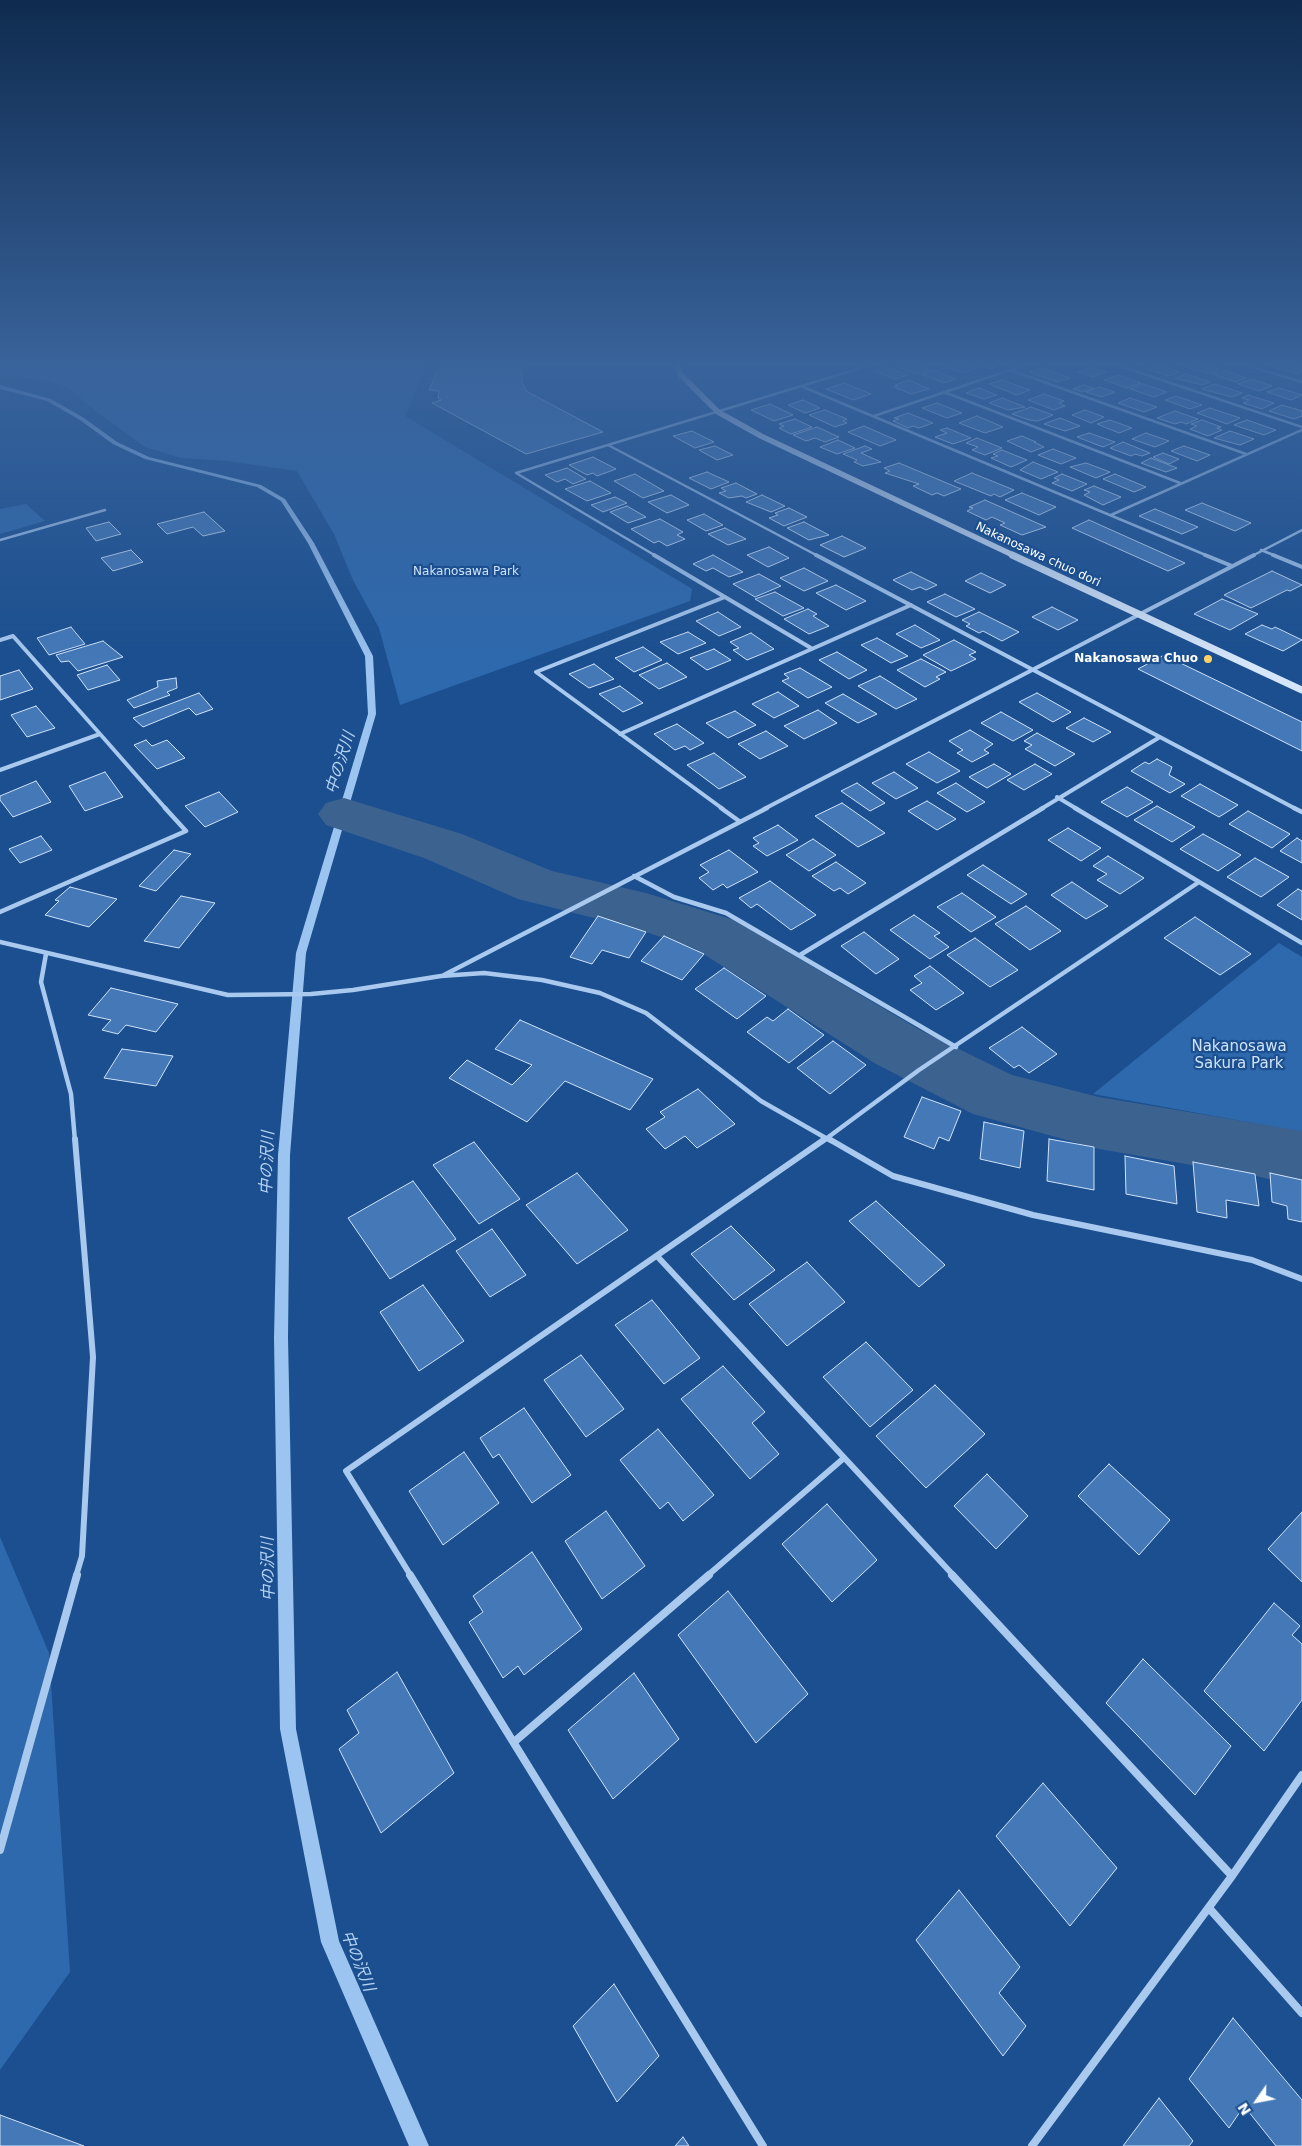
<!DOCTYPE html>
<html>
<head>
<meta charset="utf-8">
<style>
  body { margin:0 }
  #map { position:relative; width:1302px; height:2146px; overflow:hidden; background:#1b4f8f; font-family:"DejaVu Sans",sans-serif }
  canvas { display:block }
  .north { position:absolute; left:1232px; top:2076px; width:50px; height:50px; -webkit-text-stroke:4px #1b4f8f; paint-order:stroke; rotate:237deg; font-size:14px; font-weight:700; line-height:20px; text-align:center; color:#fff }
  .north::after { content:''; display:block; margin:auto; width:18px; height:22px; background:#fff; clip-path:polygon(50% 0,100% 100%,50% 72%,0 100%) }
</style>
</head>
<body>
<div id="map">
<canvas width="1302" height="2146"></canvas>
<div class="north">N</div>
</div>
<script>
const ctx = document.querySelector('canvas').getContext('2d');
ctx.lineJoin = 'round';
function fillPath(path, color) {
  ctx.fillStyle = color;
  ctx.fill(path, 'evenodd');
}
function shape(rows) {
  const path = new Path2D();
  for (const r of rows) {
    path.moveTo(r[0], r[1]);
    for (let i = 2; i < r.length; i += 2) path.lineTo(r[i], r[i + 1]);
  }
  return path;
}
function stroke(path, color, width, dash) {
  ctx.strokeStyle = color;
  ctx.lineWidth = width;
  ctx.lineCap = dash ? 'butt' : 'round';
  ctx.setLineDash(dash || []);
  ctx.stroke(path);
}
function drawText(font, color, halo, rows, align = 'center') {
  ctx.font = font + ' "DejaVu Sans","Noto Sans JP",sans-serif';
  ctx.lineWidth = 4.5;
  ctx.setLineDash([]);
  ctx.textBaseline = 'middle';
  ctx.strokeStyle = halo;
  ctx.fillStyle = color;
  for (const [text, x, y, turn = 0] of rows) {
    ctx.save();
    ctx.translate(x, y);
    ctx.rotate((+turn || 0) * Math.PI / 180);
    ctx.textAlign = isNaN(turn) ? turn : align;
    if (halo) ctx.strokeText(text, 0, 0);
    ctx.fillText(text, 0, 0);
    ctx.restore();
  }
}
const green = shape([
  [427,363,405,416,692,589,690,601,400,705,379,628,353,580,334,534,297,471,228,461,181,458,145,447,88,405,68,387,41,379,0,377,0,364],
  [26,504,45,521,0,534,0,509],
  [1279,943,1302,957,1302,1132,1093,1094],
  [0,1537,49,1653,70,1972,0,2070]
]);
const stream = shape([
  [0,385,51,399,84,418,117,442,149,457,261,485,285,499,314,543,373,656,376,714,306,953,290,1155,288,1338,296,1729,339,1941,429,2146,409,2146,321,1942,280,1729,274,1338,278,1155,296,953,368,714,365,656,308,543,281,501,257,487,145,459,113,444,80,420,47,401,0,389,0,385]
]);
const river = shape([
  [344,798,462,834,552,871,646,893,734,920,920,1030,1012,1075,1099,1097,1302,1131,1302,1187,1256,1176,1099,1149,973,1114,876,1064,694,948,634,928,518,899,424,858,326,825,318,814,326,803,344,798]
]);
const building = shape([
  [904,363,912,363,930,369,916,374,898,367,904,363],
  [957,363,961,363,976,368,962,373,946,367,957,363],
  [972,363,997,363,992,365,997,367,990,369,972,363],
  [1198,363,1219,369,1208,374,1186,367,1198,363],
  [1289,363,1302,367,1302,372,1297,374,1277,368,1289,363],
  [440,365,522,365,522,382,526,391,603,432,526,454,432,403,441,400,438,398,439,391,429,390,440,365],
  [1160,365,1180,372,1168,376,1148,369,1160,365],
  [887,367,908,375,895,379,874,371,887,367],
  [1091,367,1106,372,1093,377,1078,372,1091,367],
  [1041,368,1070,378,1057,382,1029,372,1041,368],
  [934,370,956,379,944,383,921,374,934,370],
  [1223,370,1246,378,1236,382,1212,374,1223,370],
  [1186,374,1210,382,1202,385,1175,378,1186,374],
  [1118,375,1141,383,1127,388,1104,380,1118,375],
  [1251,379,1272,386,1259,391,1238,384,1251,379],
  [909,380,929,389,911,394,894,387,898,386,895,385,909,380],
  [1002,380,1030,390,1017,395,989,384,1002,380],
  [844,383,871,394,853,400,826,389,844,383],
  [1143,384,1167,392,1154,397,1130,389,1143,384],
  [1215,384,1242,393,1232,397,1202,389,1215,384],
  [1084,385,1093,388,1083,392,1073,389,1084,385],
  [1099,387,1115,392,1102,397,1086,392,1099,387],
  [979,388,997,395,984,399,966,393,979,388],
  [1279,388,1302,395,1291,400,1267,392,1279,388],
  [1044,394,1064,401,1059,403,1065,406,1054,410,1028,400,1044,394],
  [1248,395,1274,403,1262,409,1243,403,1249,400,1242,398,1248,395],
  [1176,396,1202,405,1190,409,1165,400,1176,396],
  [1002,398,1025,407,1008,410,989,403,1002,398],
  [1130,398,1157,407,1144,412,1118,403,1130,398],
  [803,400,820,408,805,413,788,405,803,400],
  [937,403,962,413,947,418,922,408,937,403],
  [770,404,793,415,774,421,751,410,770,404],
  [1282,405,1302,411,1302,416,1294,419,1269,411,1282,405],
  [1031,407,1053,415,1038,421,1029,420,1012,414,1031,407],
  [1210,408,1240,418,1227,424,1197,413,1210,408],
  [825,410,847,419,843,421,847,423,835,427,809,415,825,410],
  [1085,410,1104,417,1091,423,1072,415,1085,410],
  [1175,411,1198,419,1186,424,1181,422,1175,424,1157,418,1175,411],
  [908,413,933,423,919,428,913,426,908,428,893,421,899,419,894,418,908,413],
  [977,416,1003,427,985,433,959,423,977,416],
  [1060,418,1080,426,1065,431,1044,424,1060,418],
  [795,419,812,427,791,434,779,428,784,426,779,424,795,419],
  [1110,420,1132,428,1119,433,1097,424,1110,420],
  [1202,420,1221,427,1217,428,1222,430,1208,436,1190,429,1197,426,1191,424,1202,420],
  [1247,420,1276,430,1264,435,1234,425,1247,420],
  [864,426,896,440,880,446,848,432,864,426],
  [817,427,839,437,825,442,815,438,806,441,793,435,817,427],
  [947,428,971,438,953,444,935,437,947,433,940,430,947,428],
  [692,431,714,442,695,448,673,436,692,431],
  [1230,431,1254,439,1240,445,1214,438,1230,431],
  [1089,433,1115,442,1103,447,1077,437,1089,433],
  [1146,433,1169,441,1155,447,1132,439,1146,433],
  [1022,436,1036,442,1034,442,1044,447,1031,452,1007,441,1022,436],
  [977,438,1002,448,985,455,972,450,978,447,966,443,977,438],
  [838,440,855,448,837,454,820,447,838,440],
  [1123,442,1150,453,1142,456,1135,454,1131,456,1110,448,1123,442],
  [715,446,733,455,717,460,699,450,715,446],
  [865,446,872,449,861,453,881,462,863,466,854,462,857,460,843,454,865,446],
  [1184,446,1210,455,1197,461,1171,451,1184,446],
  [1053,449,1076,458,1061,464,1038,455,1053,449],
  [1002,450,1027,460,1011,467,991,458,998,456,993,454,1002,450],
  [1163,453,1179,459,1169,464,1153,457,1163,453],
  [593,457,616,469,597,476,593,473,587,475,569,465,593,457],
  [1151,458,1177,468,1166,472,1141,463,1151,458],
  [1033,462,1058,472,1041,479,1020,470,1033,462],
  [899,463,961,489,944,496,937,493,932,495,913,486,919,484,885,473,890,471,884,468,899,463],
  [1086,463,1110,472,1096,478,1070,467,1086,463],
  [567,468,586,479,573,484,565,479,557,482,545,475,567,468],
  [707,472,729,482,711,489,689,478,707,472],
  [972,473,1014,490,1000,497,994,494,991,496,954,481,972,473],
  [635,474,664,491,643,498,614,481,635,474],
  [1062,474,1087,484,1072,491,1052,483,1059,480,1054,478,1062,474],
  [1115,474,1146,487,1134,492,1103,479,1115,474],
  [590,481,611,493,587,501,565,489,590,481],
  [736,483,757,494,746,498,742,496,729,498,719,493,726,491,721,488,736,483],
  [1094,486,1121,497,1103,505,1084,495,1090,492,1084,490,1094,486],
  [1022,493,1056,507,1039,515,1005,500,1022,493],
  [671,495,689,505,667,513,648,502,671,495],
  [762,495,785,506,771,512,746,502,762,495],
  [615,497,627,503,603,512,591,505,615,497],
  [985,500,1046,527,1022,535,1000,525,1005,523,992,517,986,520,967,511,973,508,969,507,985,500],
  [1202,503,1251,523,1235,531,1185,510,1202,503],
  [627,506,646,517,628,523,610,512,627,506],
  [789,508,807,517,784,526,769,518,778,515,775,513,789,508],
  [1155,509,1198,527,1182,534,1139,516,1155,509],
  [204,512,225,531,203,536,193,527,167,534,157,524,204,512],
  [704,514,723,525,706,531,687,520,704,514],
  [660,519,683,532,677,535,685,539,667,546,659,541,654,543,631,529,660,519],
  [1089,520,1185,563,1168,571,1072,528,1089,520],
  [109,522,121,534,96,541,86,528,109,522],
  [804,522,829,535,809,540,787,528,804,522],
  [725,528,746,539,728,545,708,534,725,528],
  [842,536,866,548,844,557,820,545,842,536],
  [769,547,789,558,768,567,747,555,769,547],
  [131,550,143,562,113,571,101,558,131,550],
  [713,555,743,572,729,577,713,568,706,571,693,564,713,555],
  [804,568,828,581,804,591,780,578,804,568],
  [1272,571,1302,585,1290,591,1287,590,1251,608,1224,595,1272,571],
  [911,572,937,585,926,590,920,587,912,590,893,580,911,572],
  [981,573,1006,585,990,593,965,581,981,573],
  [759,574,781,586,755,597,733,584,759,574],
  [836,585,866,601,846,610,816,593,836,585],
  [775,592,804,608,783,616,755,599,775,592],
  [945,594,975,609,956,617,927,602,945,594],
  [1222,599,1258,614,1230,630,1194,614,1222,599],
  [1052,607,1078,620,1058,630,1032,617,1052,607],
  [808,609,817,614,813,616,829,626,809,634,784,619,808,609],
  [718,612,741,627,719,636,696,621,718,612],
  [979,612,1019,632,1002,641,983,631,979,633,966,626,970,624,962,620,979,612],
  [915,625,940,640,921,648,896,634,915,625],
  [1262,625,1272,629,1275,627,1302,640,1283,651,1245,634,1262,625],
  [71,627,85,644,49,655,37,638,71,627],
  [688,632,706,643,678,654,660,642,688,632],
  [751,633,774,649,747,660,733,650,739,648,730,642,751,633],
  [877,638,908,656,891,663,861,645,877,638],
  [954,640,976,652,969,655,976,659,951,671,923,655,954,640],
  [103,641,123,657,78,671,69,661,61,662,56,655,103,641],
  [643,647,662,660,634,672,615,658,643,647],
  [714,649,731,660,707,670,690,658,714,649],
  [837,652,867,670,849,679,819,660,837,652],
  [1164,655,1302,722,1302,751,1138,669,1164,655],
  [921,659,946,672,936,677,940,679,925,687,897,670,921,659],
  [667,663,687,677,659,689,639,675,667,663],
  [594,664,614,679,589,688,569,674,594,664],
  [107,665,120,680,88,690,77,675,107,665],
  [800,668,832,687,808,698,782,681,789,678,784,674,800,668],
  [19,670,33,689,0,700,0,676,19,670],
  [880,676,917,699,896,709,858,686,880,676],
  [176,678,177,688,167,692,170,695,134,708,127,700,158,687,157,681,176,678],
  [620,686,643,703,623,712,599,694,620,686],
  [778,692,799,706,774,718,752,704,778,692],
  [199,693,213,709,196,715,189,708,143,727,133,718,199,693],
  [1037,693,1071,712,1053,722,1019,702,1037,693],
  [843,694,877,714,858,723,825,703,843,694],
  [36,706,55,728,27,737,11,715,36,706],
  [818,710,837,723,804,739,784,726,818,710],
  [735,711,756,725,728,738,706,723,735,711],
  [1001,712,1033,730,1013,741,981,723,1001,712],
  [1084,718,1111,732,1093,742,1066,728,1084,718],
  [677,724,704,743,690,750,685,746,675,750,654,734,677,724],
  [970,730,993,744,984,750,989,753,972,762,957,753,963,750,949,741,970,730],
  [766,731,788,746,760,759,738,744,766,731],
  [1037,733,1075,754,1055,766,1025,749,1032,745,1024,741,1037,733],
  [146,740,152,746,167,740,185,758,157,769,134,745,146,740],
  [929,752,960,771,937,783,906,764,929,752],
  [714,753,746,777,719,789,687,765,714,753],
  [1157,759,1172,767,1169,775,1185,784,1170,793,1131,771,1145,762,1149,764,1157,759],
  [994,764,1011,774,987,788,969,777,994,764],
  [1035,764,1052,774,1024,790,1007,780,1035,764],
  [105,772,123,797,85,811,69,786,105,772],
  [894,772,918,788,896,799,872,783,894,772],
  [36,781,51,802,13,817,0,800,0,796,36,781],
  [857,783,885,803,870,811,841,791,857,783],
  [956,783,985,802,967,812,937,793,956,783],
  [1200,784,1238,805,1219,817,1181,796,1200,784],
  [1127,787,1153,802,1127,817,1101,802,1127,787],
  [219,792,238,812,205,827,185,806,219,792],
  [927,801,956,819,937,830,908,811,927,801],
  [842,803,885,833,858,847,815,816,842,803],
  [1157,806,1195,827,1172,842,1134,820,1157,806],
  [1248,811,1290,834,1272,848,1229,824,1248,811],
  [778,825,798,840,767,856,753,846,759,843,753,838,778,825],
  [1068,828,1101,848,1081,861,1048,840,1068,828],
  [1203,834,1241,855,1218,871,1180,849,1203,834],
  [41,836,52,850,20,863,9,849,41,836],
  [1297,838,1302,841,1302,863,1280,851,1297,838],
  [813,839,836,855,809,871,786,855,813,839],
  [174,850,191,854,156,891,139,886,174,850],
  [729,850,758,872,727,888,723,884,713,890,699,878,709,872,700,865,729,850],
  [1108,856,1144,878,1120,894,1097,880,1107,874,1093,866,1108,856],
  [1255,858,1289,877,1261,897,1227,877,1255,858],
  [836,862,866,883,848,894,840,888,834,891,812,876,836,862],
  [983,865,1027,894,1011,904,967,875,983,865],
  [770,881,816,915,791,930,757,904,751,908,739,898,770,881],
  [1072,882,1108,906,1086,919,1051,895,1072,882],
  [70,887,117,899,89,927,45,915,59,901,55,900,70,887],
  [1298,889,1302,891,1302,920,1277,905,1298,889],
  [962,893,996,917,971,932,937,907,962,893],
  [181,896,215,903,179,948,144,941,181,896],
  [1026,906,1061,931,1030,950,995,924,1026,906],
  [914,915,940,933,934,936,949,947,930,959,890,930,914,915],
  [598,916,646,932,629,958,602,950,592,964,570,957,598,916],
  [1195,917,1251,954,1220,975,1164,938,1195,917],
  [864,932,899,959,876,974,841,946,864,932],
  [664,936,704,954,682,980,641,961,664,936],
  [975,938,1018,970,990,987,947,955,975,938],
  [930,966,964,993,936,1010,910,990,922,983,914,976,930,966],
  [724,968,766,996,737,1019,695,989,724,968],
  [111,988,178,1004,156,1032,126,1025,118,1034,102,1030,111,1020,88,1015,111,988],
  [788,1009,824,1035,789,1063,747,1032,767,1017,773,1021,788,1009],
  [520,1020,653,1079,630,1110,565,1081,527,1122,449,1078,467,1060,512,1085,532,1065,495,1049,520,1020],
  [1022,1027,1057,1054,1029,1073,1019,1065,1014,1068,989,1048,1022,1027],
  [833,1041,866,1065,830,1094,797,1068,833,1041],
  [122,1049,173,1056,156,1086,104,1078,122,1049],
  [698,1089,735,1124,697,1148,685,1136,665,1149,646,1129,665,1117,660,1112,698,1089],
  [922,1097,961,1111,949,1141,939,1137,934,1149,904,1137,922,1097],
  [984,1122,1024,1131,1020,1168,980,1159,984,1122],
  [1049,1139,1094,1147,1094,1190,1047,1181,1049,1139],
  [474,1142,520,1199,479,1224,433,1165,474,1142],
  [1125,1156,1174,1166,1177,1204,1126,1194,1125,1156],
  [1193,1162,1255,1174,1259,1206,1226,1200,1227,1218,1197,1212,1193,1162],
  [577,1173,628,1230,577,1264,526,1205,577,1173],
  [1270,1173,1302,1180,1302,1222,1288,1219,1287,1206,1272,1202,1270,1173],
  [413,1181,456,1239,390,1279,348,1218,413,1181],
  [876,1201,945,1265,919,1287,849,1221,876,1201],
  [731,1226,775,1270,734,1300,691,1254,731,1226],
  [492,1229,526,1275,490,1297,456,1251,492,1229],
  [807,1262,845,1302,787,1346,749,1304,807,1262],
  [423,1285,464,1341,419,1371,380,1312,423,1285],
  [652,1300,700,1358,664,1384,615,1325,652,1300],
  [866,1342,913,1390,870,1427,823,1377,866,1342],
  [581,1355,624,1409,586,1437,544,1380,581,1355],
  [723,1366,765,1412,752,1423,779,1454,750,1479,681,1399,723,1366],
  [935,1385,985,1434,926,1488,876,1436,935,1385],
  [524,1408,571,1475,532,1503,499,1454,493,1458,480,1438,524,1408],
  [658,1429,714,1495,683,1521,668,1502,660,1509,620,1460,658,1429],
  [464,1452,499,1503,443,1545,409,1491,464,1452],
  [1109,1464,1170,1520,1139,1555,1078,1496,1109,1464],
  [987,1474,1028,1516,996,1549,954,1506,987,1474],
  [827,1504,877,1560,832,1602,782,1544,827,1504],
  [606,1511,645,1566,602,1599,565,1541,606,1511],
  [1302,1512,1302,1582,1268,1549,1302,1512],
  [532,1552,582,1629,524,1675,518,1666,503,1678,469,1622,483,1612,473,1596,532,1552],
  [728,1591,808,1694,756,1743,678,1635,728,1591],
  [1274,1603,1300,1626,1292,1635,1302,1644,1302,1700,1264,1751,1204,1691,1274,1603],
  [1143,1659,1231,1746,1195,1795,1106,1703,1143,1659],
  [397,1672,454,1773,381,1833,339,1749,359,1733,347,1710,397,1672],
  [634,1673,679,1739,613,1799,568,1730,634,1673],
  [1043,1783,1117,1868,1070,1926,996,1836,1043,1783],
  [959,1890,1020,1967,999,1993,1026,2026,1003,2056,916,1940,959,1890],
  [614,1984,659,2056,617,2102,573,2026,614,1984],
  [1233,2018,1302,2100,1302,2146,1276,2146,1244,2106,1229,2128,1189,2079,1233,2018],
  [1159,2098,1193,2141,1189,2146,1123,2146,1159,2098],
  [0,2115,84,2146,0,2146,0,2115],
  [683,2137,689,2146,675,2146,683,2137]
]);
const streetFar4 = shape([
  [1111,363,1302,427],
  [1239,363,1302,382],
  [1010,370,1246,454],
  [803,387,1208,556],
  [944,392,1180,483],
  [874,416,1031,363],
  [608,445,818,556],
  [1111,515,1302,430],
  [0,540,105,510],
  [1261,550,1276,556],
  [656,556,516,473,877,363],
  [1252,556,1302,530]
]);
const streetFar3 = shape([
  [654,555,811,648],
  [816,555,1296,809],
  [1205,555,1232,566],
  [1273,555,1302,567],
  [0,640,13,636,100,734,0,770],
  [100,734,166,809],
  [620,734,911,605],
  [1057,797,1077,809],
  [723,809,536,672,725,597],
  [764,809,1254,555],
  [1041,809,1160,737]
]);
const streetFar2 = shape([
  [721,808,739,821],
  [1075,808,1302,943],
  [1294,808,1302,812],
  [634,876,674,897,726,913,956,1047],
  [0,912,186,831,165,808],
  [0,942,228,995,311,994,353,990,441,976,484,973,542,980,600,993,646,1013,761,1101,831,1141],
  [46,954,41,982,71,1094,75,1141],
  [800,955,1043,808],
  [444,975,767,808],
  [823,1141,919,1070,1199,882]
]);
const streetFar1 = shape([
  [75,1139,93,1357,82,1556,76,1576],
  [829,1139,893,1176,1033,1215,1252,1260,1302,1279],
  [657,1256,954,1576],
  [411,1576,346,1471,825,1139],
  [707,1576,844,1458]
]);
const street = shape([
  [410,1575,763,2146],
  [952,1575,1232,1876],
  [514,1742,709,1575],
  [0,1850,77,1575],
  [1209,1908,1302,2013],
  [1032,2146,1232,1876,1302,1775]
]);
const secondaryFar1 = shape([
  [676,363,681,375,718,412,761,436,1015,556]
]);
const secondary = shape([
  [1012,555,1302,690]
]);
const markers = [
  [1208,659,5,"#ffd166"]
];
const farStreetnames = [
  ["Nakanosawa chuo dori",1038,555,25]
];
const farParknames = [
  ["Nakanosawa Park",466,572]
];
const farPoinames = [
  ["Nakanosawa Chuo",1198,659]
];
const parkNames = [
  ["Nakanosawa",1239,1047],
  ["Sakura Park",1239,1064]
];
const waterNames = [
  ["中の沢川",341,763,-73],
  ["中の沢川",268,1163,-88],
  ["中の沢川",269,1569,-91],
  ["中の沢川",357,1961,68]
];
fillPath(green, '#2e69ad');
fillPath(stream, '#9cc4f0');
fillPath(river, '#3c6290');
fillPath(building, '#4478b7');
stroke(building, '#cfe3fa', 1);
stroke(streetFar4, '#a9c9ee', 2.5);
stroke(streetFar3, '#a9c9ee', 4);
stroke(streetFar2, '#a9c9ee', 4.5);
stroke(streetFar1, '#a9c9ee', 6);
stroke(street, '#a9c9ee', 8);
stroke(secondaryFar1, '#d6e6fa', 5.5);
stroke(secondary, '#d6e6fa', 7);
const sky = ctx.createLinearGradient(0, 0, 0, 663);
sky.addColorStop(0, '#0f2b4f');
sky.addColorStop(0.55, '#39639b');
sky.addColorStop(1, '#39639b00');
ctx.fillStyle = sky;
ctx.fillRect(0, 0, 1302, 663);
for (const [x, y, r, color] of markers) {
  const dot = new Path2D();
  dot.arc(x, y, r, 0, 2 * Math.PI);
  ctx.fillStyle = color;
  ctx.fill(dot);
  stroke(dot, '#1b4f8f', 2);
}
drawText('12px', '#fff', '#1b4f8f', farStreetnames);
drawText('12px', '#cfe3fa', '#1b4f8f', farParknames);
drawText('bold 12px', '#fff', '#1b4f8f', farPoinames, 'right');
drawText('15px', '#cfe3fa', '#1b4f8f', parkNames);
drawText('italic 16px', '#b5d3f5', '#1b4f8f', waterNames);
</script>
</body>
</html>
